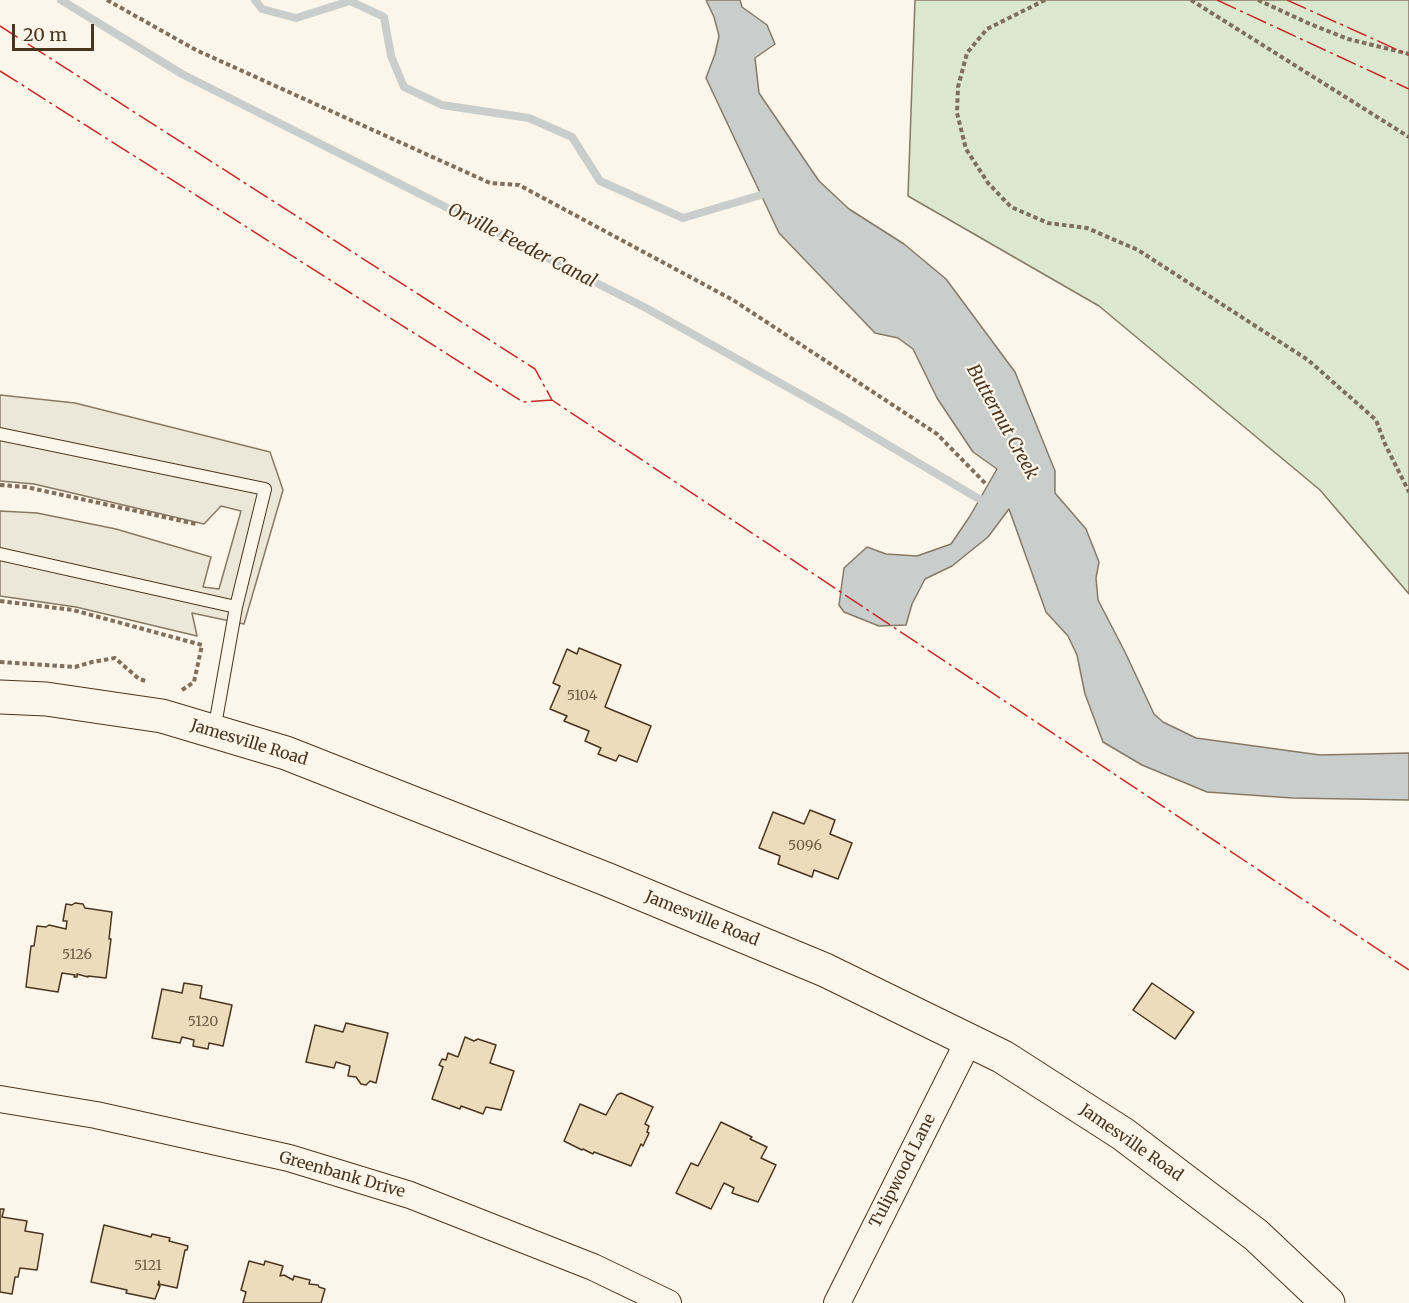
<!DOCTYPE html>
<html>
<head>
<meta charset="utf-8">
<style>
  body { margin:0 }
  #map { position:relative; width:1409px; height:1303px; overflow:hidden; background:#fbf6e9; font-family:Merriweather,serif }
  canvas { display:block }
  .scale { position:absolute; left:12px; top:24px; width:82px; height:27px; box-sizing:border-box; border:3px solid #4a3520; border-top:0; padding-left:8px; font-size:18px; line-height:21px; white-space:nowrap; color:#4a3520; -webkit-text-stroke:4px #fbf6e9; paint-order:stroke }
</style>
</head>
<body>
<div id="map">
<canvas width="1409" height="1303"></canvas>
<div class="scale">20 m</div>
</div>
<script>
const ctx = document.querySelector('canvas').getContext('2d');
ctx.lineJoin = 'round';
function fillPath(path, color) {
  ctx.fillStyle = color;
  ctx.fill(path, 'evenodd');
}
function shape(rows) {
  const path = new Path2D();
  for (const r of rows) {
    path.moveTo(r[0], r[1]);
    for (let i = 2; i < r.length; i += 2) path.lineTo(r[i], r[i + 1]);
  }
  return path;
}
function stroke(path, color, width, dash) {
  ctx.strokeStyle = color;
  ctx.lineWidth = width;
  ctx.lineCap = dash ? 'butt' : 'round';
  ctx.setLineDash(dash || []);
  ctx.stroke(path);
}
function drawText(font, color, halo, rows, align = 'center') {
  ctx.font = font + ' Merriweather,serif';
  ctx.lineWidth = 4.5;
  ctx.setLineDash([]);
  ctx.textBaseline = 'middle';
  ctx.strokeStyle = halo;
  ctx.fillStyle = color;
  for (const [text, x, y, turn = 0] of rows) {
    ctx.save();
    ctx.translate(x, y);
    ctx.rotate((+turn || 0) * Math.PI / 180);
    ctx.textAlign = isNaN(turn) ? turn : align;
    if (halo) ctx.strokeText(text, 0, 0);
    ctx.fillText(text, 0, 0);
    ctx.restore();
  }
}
const green = shape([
  [915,0,1409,0,1409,594,1320,490,1099,306,908,196,915,0]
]);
const parking = shape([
  [0,395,75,403,270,452,283,490,244,624,192,613,197,636,76,607,0,596,0,511,37,513,116,529,211,557,203,587,219,589,241,511,221,506,204,524,34,484,0,481,0,395]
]);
const water = shape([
  [706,0,740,0,742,7,767,25,775,44,755,58,759,93,819,181,849,209,904,244,946,279,1015,372,1055,471,1055,493,1086,529,1099,562,1096,578,1098,600,1125,652,1154,714,1163,722,1196,738,1320,755,1409,753,1409,800,1292,798,1207,792,1142,765,1103,742,1085,694,1077,655,1068,636,1046,612,1009,509,988,537,952,566,925,579,912,604,906,625,879,626,844,612,839,605,844,568,867,547,886,554,917,556,951,544,970,516,997,469,973,452,937,398,913,349,898,338,875,333,779,233,706,78,715,54,719,36,714,17,706,0]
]);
const stream = shape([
  [61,0,182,74,646,308,841,417,979,499,989,500],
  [255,0,262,9,296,18,350,1,384,17,391,56,404,87,442,105,529,118,572,137,600,181,683,218,771,192]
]);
const building = shape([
  [579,648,621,665,605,707,651,726,637,762,619,755,616,761,598,754,601,748,585,741,589,731,564,721,567,716,550,709,560,686,553,683,567,649,577,654,579,648],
  [810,810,835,820,830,834,852,843,838,879,814,870,812,877,778,864,780,856,759,848,773,812,804,824,810,810],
  [75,903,83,904,85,908,112,912,109,939,111,939,106,978,88,976,88,977,77,974,77,977,74,977,75,975,62,973,58,992,26,987,31,946,34,946,37,926,46,927,49,925,66,929,67,921,63,921,66,904,72,905,75,903],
  [184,983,202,986,200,998,232,1005,223,1046,209,1043,208,1049,193,1046,194,1040,182,1037,180,1043,152,1038,162,989,182,993,184,983],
  [1152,983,1194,1012,1175,1039,1133,1010,1152,983],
  [346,1023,388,1033,376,1083,370,1081,366,1085,361,1084,356,1077,348,1076,350,1066,336,1062,334,1068,306,1062,315,1025,343,1032,346,1023],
  [465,1037,474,1041,478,1039,496,1045,490,1063,514,1071,501,1110,486,1107,483,1114,461,1106,460,1109,432,1099,443,1067,439,1065,442,1059,446,1060,448,1053,458,1057,465,1037],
  [621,1093,653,1107,645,1124,649,1126,647,1132,649,1133,643,1146,641,1144,631,1166,594,1152,593,1154,583,1149,582,1150,564,1141,580,1104,606,1115,617,1095,621,1093],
  [721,1122,752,1137,750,1139,767,1147,761,1158,776,1165,758,1202,732,1193,734,1188,724,1183,711,1209,676,1193,691,1163,698,1166,721,1122],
  [0,1209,4,1209,2,1217,27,1221,25,1231,43,1234,37,1270,20,1268,18,1277,15,1277,12,1294,0,1292,0,1209],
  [104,1225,151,1237,152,1234,170,1238,169,1241,188,1246,187,1250,185,1250,177,1288,159,1284,159,1281,158,1285,160,1286,155,1299,126,1293,127,1290,91,1282,104,1225],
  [249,1261,264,1265,265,1261,283,1266,280,1276,284,1275,293,1280,294,1276,310,1280,309,1284,318,1285,319,1287,325,1289,321,1303,243,1303,246,1292,241,1290,249,1261]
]);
const path = shape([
  [107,0,196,50,490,183,519,185,733,300,937,434,986,484],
  [1045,0,987,29,967,53,958,87,957,113,966,149,988,183,1011,207,1048,223,1087,228,1138,250,1308,360,1376,420,1385,444,1409,492],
  [1191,0,1409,137],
  [1258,0,1310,24,1348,39,1409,54],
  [0,485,26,487,196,524],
  [0,601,73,610,202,645,194,682,182,690],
  [0,662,75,667,92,662,115,658,139,679,146,681]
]);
const lane = shape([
  [0,434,265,489,236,607,214,731],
  [0,554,236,607]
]);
const street = shape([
  [0,1099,96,1115,289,1158,410,1195,593,1267,668,1303],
  [837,1303,969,1040]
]);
const secondary = shape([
  [0,697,46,699,162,716,286,753,606,879,825,970,1003,1057,1123,1134,1256,1235,1328,1303]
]);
const power = shape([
  [1217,0,1409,89],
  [1287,0,1409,55],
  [0,26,535,369,552,400,1409,970],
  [0,71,523,402,552,400]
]);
const numberNames = [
  ["5104",582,696],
  ["5096",805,846],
  ["5126",77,955],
  ["5120",203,1022],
  ["5121",148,1266]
];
const streetNames = [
  ["Jamesville Road",249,743,17],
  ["Jamesville Road",702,919,22],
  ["Jamesville Road",1131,1143,35],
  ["Tulipwood Lane",903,1171,-63],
  ["Greenbank Drive",342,1175,16]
];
const waterNames = [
  ["Orville Feeder Canal",522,246,27],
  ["Butternut Creek",1002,422,61]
];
fillPath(green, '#dce7d0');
stroke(green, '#887966', 1.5);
fillPath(parking, '#ede7d9');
stroke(parking, '#887966', 1.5);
fillPath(water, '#c9cecd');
stroke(water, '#887966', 1.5);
stroke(stream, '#c9cecd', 8);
fillPath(building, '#ecdcbc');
stroke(building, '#4a3520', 1.5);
stroke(lane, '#4a3520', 14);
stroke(street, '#4a3520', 28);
stroke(secondary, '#4a3520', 35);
stroke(path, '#7f6f5c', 4, [4.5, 3]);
stroke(lane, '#fbf6e9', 12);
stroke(street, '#fbf6e9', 26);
stroke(secondary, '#fbf6e9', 33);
stroke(power, '#c62828', 1.5, [21, 4.5, 3, 4.5]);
drawText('14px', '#725f47', null, numberNames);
drawText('16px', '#4a3520', '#fbf6e9', streetNames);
drawText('italic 18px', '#4a3520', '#fbf6e9', waterNames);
</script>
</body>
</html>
